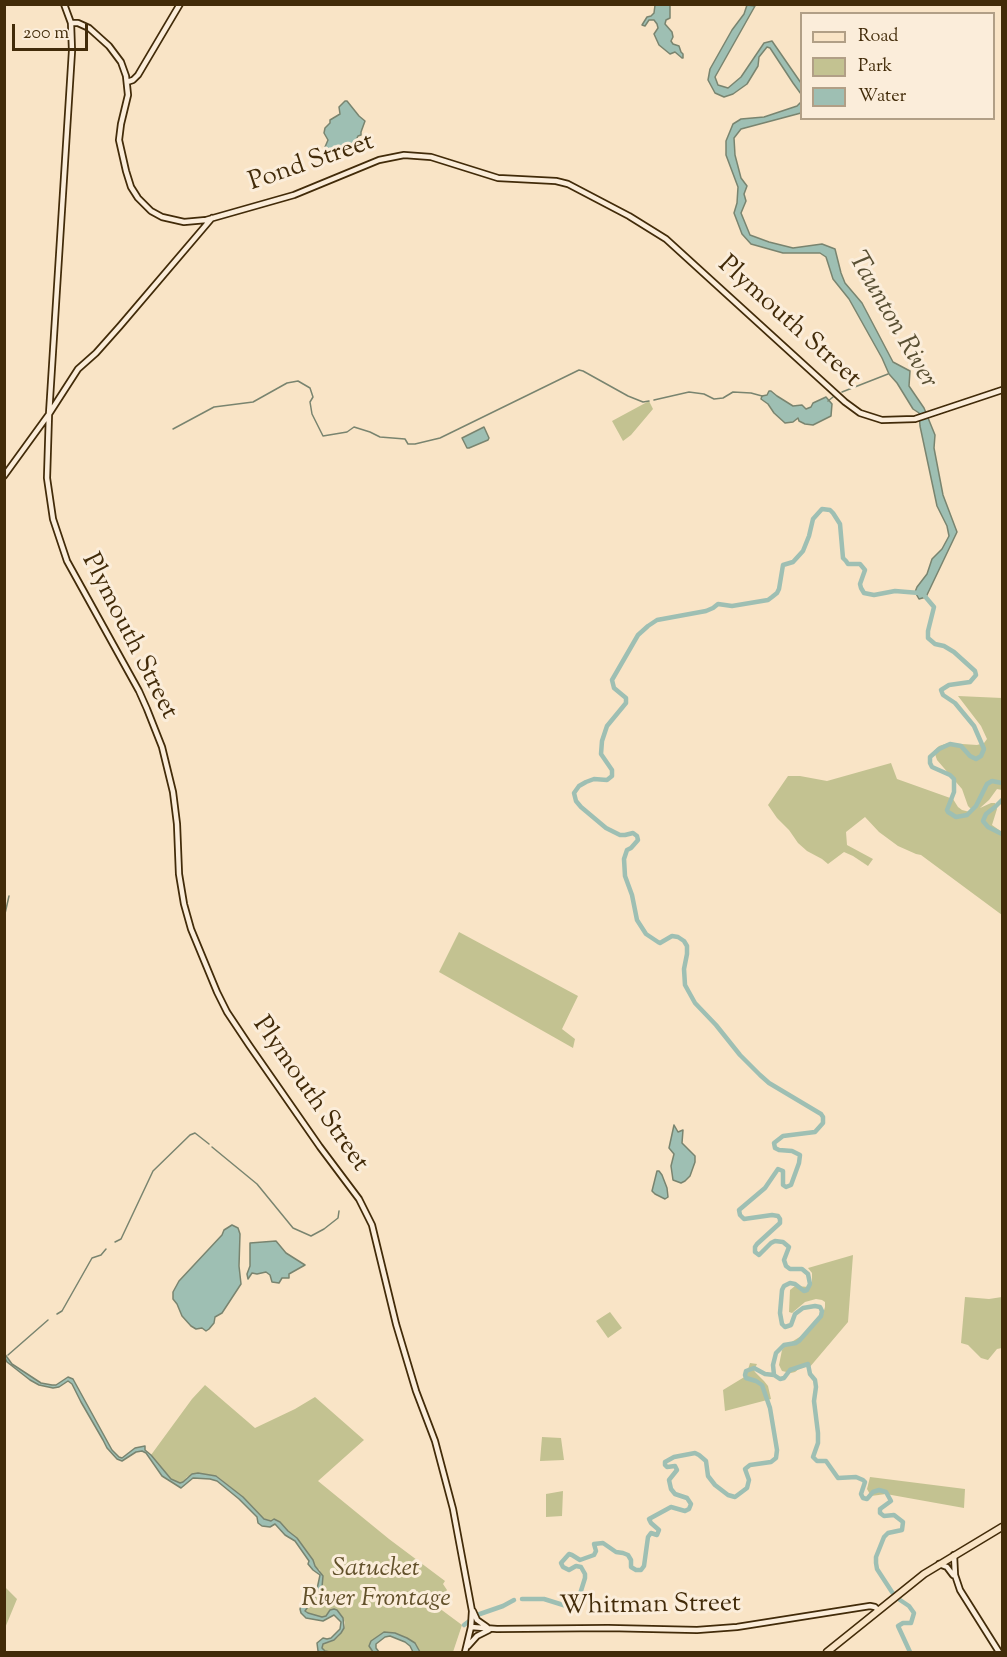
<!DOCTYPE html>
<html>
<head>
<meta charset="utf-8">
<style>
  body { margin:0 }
  #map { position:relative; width:1007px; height:1657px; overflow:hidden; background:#f9e4c6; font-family:"Sorts Mill Goudy",serif }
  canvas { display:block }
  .frame { position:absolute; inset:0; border:6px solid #422b09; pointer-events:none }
  .legend { position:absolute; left:800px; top:12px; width:195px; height:108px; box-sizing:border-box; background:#fbedda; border:2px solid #b19f86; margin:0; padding:8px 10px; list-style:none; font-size:18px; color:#422b09 }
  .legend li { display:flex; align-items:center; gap:12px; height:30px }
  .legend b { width:30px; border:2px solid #b19f86 }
  .scale { position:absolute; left:12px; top:24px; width:76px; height:27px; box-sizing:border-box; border:3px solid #422b09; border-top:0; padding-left:8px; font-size:18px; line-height:21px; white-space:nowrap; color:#422b09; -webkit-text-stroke:4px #fbedda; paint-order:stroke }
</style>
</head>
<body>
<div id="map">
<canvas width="1007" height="1657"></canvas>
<div class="frame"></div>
<ul class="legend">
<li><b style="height:8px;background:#f9e4c6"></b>Road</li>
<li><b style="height:16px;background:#c3c291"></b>Park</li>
<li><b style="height:16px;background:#9ebfb3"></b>Water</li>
</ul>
<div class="scale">200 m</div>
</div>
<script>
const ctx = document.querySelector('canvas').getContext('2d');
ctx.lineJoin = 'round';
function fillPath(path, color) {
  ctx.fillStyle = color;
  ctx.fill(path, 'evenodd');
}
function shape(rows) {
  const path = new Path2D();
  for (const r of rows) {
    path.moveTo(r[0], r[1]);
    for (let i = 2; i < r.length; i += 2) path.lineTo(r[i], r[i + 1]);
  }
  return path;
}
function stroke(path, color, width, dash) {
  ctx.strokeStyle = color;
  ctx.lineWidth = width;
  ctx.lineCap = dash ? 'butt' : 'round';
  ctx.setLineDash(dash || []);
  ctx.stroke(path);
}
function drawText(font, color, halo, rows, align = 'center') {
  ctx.font = font + ' "Sorts Mill Goudy",serif';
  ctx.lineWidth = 6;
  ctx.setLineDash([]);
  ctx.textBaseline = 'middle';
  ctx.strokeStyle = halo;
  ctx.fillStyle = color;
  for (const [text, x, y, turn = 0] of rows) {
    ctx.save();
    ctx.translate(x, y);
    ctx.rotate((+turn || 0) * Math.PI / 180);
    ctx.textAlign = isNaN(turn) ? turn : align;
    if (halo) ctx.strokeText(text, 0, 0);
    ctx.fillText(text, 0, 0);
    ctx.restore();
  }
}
const green = shape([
  [649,401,653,409,631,435,623,441,612,421],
  [958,696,1002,698,1002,790,997,789,989,800,980,808,991,803,995,803,997,809,992,825,1002,832,1002,915,921,855,916,854,898,846,879,832,865,817,846,832,847,845,873,859,868,866,853,856,844,852,828,864,822,859,807,851,798,843,789,830,777,818,768,805,788,776,800,776,827,781,891,763,897,779,953,799,958,807,962,810,970,812,973,811,968,806,962,789,937,760,934,751,939,746,948,743,977,745,984,743,987,739,981,726],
  [459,932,578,996,562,1029,575,1039,573,1048,439,972],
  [853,1255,848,1322,809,1368,807,1365,804,1365,795,1372,791,1373,782,1371,779,1365,782,1350,785,1346,811,1330,823,1314,825,1307,825,1302,822,1300,816,1299,805,1302,792,1313,789,1312,790,1290,795,1286,809,1287,812,1284,812,1273,808,1268],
  [965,1297,989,1299,1002,1297,1002,1348,997,1349,988,1360,981,1358,968,1345,961,1343],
  [610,1312,622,1328,608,1338,596,1321],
  [750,1363,757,1364,754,1370,755,1372,764,1381,768,1386,771,1399,725,1411,723,1390,746,1376],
  [205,1385,255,1428,295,1409,315,1397,364,1440,318,1481,389,1539,445,1581,443,1584,447,1590,435,1605,462,1625,453,1652,420,1652,415,1643,407,1638,384,1632,371,1641,371,1650,373,1652,325,1651,322,1648,323,1644,330,1642,338,1637,344,1629,345,1623,343,1618,337,1610,326,1617,321,1617,308,1613,305,1610,322,1587,320,1570,315,1567,313,1560,297,1538,288,1531,280,1522,264,1519,243,1497,217,1476,198,1473,187,1477,183,1482,180,1483,171,1479,151,1455,192,1399],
  [542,1437,561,1438,564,1460,540,1461],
  [870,1477,965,1489,964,1508,886,1494,871,1496,867,1489],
  [563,1491,562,1516,546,1517,546,1494],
  [5,1587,17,1599,5,1628]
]);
const water = shape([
  [655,5,670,5,670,18,666,20,665,24,672,32,673,37,671,41,673,44,679,46,681,52,683,54,683,58,682,58,675,52,670,54,659,45,654,34,658,28,657,24,654,20,649,20,645,26,642,25,647,17,651,16,654,13,655,5],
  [747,5,755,6,715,77,718,85,728,88,741,77,764,43,772,41,801,83,801,94,793,83,770,48,767,47,759,57,758,66,747,84,733,94,724,97,715,93,708,80,710,69,732,30,744,14,747,5],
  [345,101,347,101,359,116,365,121,361,132,361,135,358,136,354,144,351,145,350,149,338,155,329,153,325,147,328,140,324,133,325,128,330,123,330,120,340,114,339,107,345,101],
  [801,102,801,113,741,129,734,138,735,155,741,178,747,186,744,194,746,201,741,213,750,235,769,242,793,248,822,244,835,249,841,273,845,283,862,303,893,362,910,371,909,386,924,408,935,435,934,448,943,495,957,532,926,597,919,599,915,592,917,587,927,574,932,559,942,549,949,536,947,526,937,506,920,426,919,413,913,409,897,383,889,374,882,358,849,299,833,279,826,257,820,253,783,253,751,244,742,234,734,213,737,203,738,187,726,155,726,141,733,124,741,119,764,117,797,106,801,102],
  [769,391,771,391,777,396,793,406,802,405,806,409,811,407,813,403,826,397,832,404,831,416,813,425,805,424,799,421,798,418,793,422,785,423,774,413,768,404,761,399,762,396,767,395,769,391],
  [484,427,489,438,488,440,469,448,467,448,462,438,484,427],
  [674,1125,678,1132,683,1130,682,1143,695,1156,695,1162,690,1176,685,1181,681,1183,673,1180,671,1166,674,1154,669,1148,674,1125],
  [657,1171,659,1171,662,1175,667,1188,668,1197,665,1199,655,1194,652,1191,657,1171],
  [232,1225,238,1228,240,1234,239,1266,241,1284,222,1313,215,1317,214,1323,209,1329,206,1331,202,1328,196,1329,191,1326,182,1316,177,1304,173,1299,173,1292,179,1281,222,1235,224,1230,232,1225],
  [276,1241,286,1253,305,1265,289,1274,289,1278,282,1278,279,1283,272,1282,270,1275,266,1272,257,1274,252,1273,248,1279,247,1274,250,1266,250,1243,276,1241],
  [4,1353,12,1364,41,1383,52,1385,56,1385,68,1377,73,1379,112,1450,119,1457,122,1458,135,1448,145,1446,145,1450,151,1455,171,1479,180,1483,183,1482,192,1474,198,1473,216,1476,243,1497,264,1519,271,1521,274,1519,280,1522,288,1531,297,1538,313,1560,315,1566,323,1576,322,1587,305,1611,308,1613,322,1617,326,1616,330,1610,334,1609,337,1610,343,1618,344,1628,341,1633,334,1640,323,1644,322,1648,325,1651,330,1652,320,1652,318,1651,317,1643,323,1638,327,1639,331,1638,340,1629,341,1622,334,1615,323,1621,306,1618,301,1613,300,1609,303,1601,304,1599,307,1598,309,1600,317,1589,320,1575,313,1570,308,1564,309,1561,295,1541,285,1535,275,1524,270,1527,262,1526,258,1523,257,1517,239,1499,217,1481,210,1479,193,1478,181,1488,162,1476,146,1453,142,1451,136,1452,122,1461,117,1459,107,1448,103,1440,81,1402,72,1384,68,1381,59,1387,53,1388,39,1385,30,1380,7,1362,5,1358,4,1353],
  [384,1632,395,1633,407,1638,415,1643,420,1652,413,1652,410,1646,405,1642,390,1636,385,1637,376,1644,376,1648,379,1652,373,1652,369,1646,371,1641,384,1632]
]);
const stream = shape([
  [842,392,888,374],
  [654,400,689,392,704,394,714,399,723,398,733,392,751,393,762,396],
  [828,401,833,397],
  [173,429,214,407,253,402,287,383,298,381,310,388,313,397,310,402,312,414,323,436,347,432,354,427,370,432,380,437,405,439,408,444,415,444,440,438,579,370,583,371,628,396,643,402,649,401],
  [4,918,9,896],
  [212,1147,257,1184,293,1228,311,1236,324,1229,338,1218,339,1211],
  [115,1242,121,1239,153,1171,190,1135,195,1133,209,1144],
  [57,1314,62,1311,92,1258,101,1255,106,1249],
  [8,1355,48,1320]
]);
const river = shape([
  [923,594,934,607,928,631,928,638,935,644,944,646,954,652,975,671,976,675,970,682,949,685,941,690,943,695,955,703,974,726,984,749,981,756,976,759,970,756,961,746,950,744,939,749,930,757,930,763,932,767,950,775,954,779,954,792,947,810,948,812,956,817,967,815,976,806,987,784,992,781,1002,783],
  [1002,800,995,807,986,814,983,821,988,827,1002,834],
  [774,1375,773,1365,776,1353,784,1345,796,1343,799,1341,821,1316,822,1311,820,1307,815,1306,803,1308,795,1314,791,1325,785,1327,782,1324,780,1313,782,1290,784,1286,790,1283,795,1284,804,1291,807,1290,810,1284,808,1274,802,1269,790,1269,786,1266,784,1260,789,1247,783,1242,775,1241,771,1243,759,1255,755,1252,755,1247,757,1244,780,1223,780,1219,778,1216,772,1215,744,1219,740,1215,739,1210,765,1188,778,1169,783,1171,783,1185,786,1187,791,1185,799,1163,800,1155,792,1151,779,1150,775,1148,774,1143,783,1136,815,1132,823,1123,823,1117,821,1114,769,1083,760,1075,740,1055,716,1025,695,1003,685,985,684,969,687,954,687,946,684,941,678,937,672,936,660,943,658,942,646,934,637,920,632,895,625,876,624,859,627,850,631,848,638,840,637,836,633,833,625,835,620,835,606,828,581,807,576,801,574,793,579,786,586,782,594,779,607,780,612,776,612,770,601,754,602,741,607,726,626,703,626,698,614,688,612,680,638,635,648,626,657,620,706,611,713,608,718,604,732,606,768,600,772,597,777,593,779,589,783,565,793,562,803,551,809,536,813,519,822,509,830,510,833,513,840,524,843,558,846,561,848,564,860,564,865,570,860,584,861,588,864,593,874,595,895,591,919,593],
  [522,1599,544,1599,576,1609,581,1604,580,1594,585,1578,585,1574,581,1567,576,1566,569,1570,563,1567,561,1563,569,1554,572,1555,580,1560,594,1555,596,1551,594,1544,603,1543,616,1552,623,1553,628,1555,631,1560,631,1567,636,1570,641,1570,644,1566,648,1537,651,1533,657,1535,659,1530,651,1523,649,1519,671,1507,685,1511,689,1509,691,1504,687,1498,675,1494,671,1489,669,1480,677,1470,675,1466,667,1467,665,1465,665,1462,674,1457,695,1453,699,1455,706,1461,708,1476,715,1485,728,1495,735,1497,747,1488,749,1480,745,1469,750,1465,771,1462,776,1458,777,1450,770,1408,762,1385,756,1381,746,1378,745,1375,746,1371,754,1368,765,1374,774,1375,780,1379,784,1378,790,1370,808,1364,810,1374,815,1380,816,1387,814,1401,818,1433,818,1443,813,1457,817,1461,826,1461,838,1478,856,1477,863,1480,865,1482,861,1494,863,1498,867,1499,873,1492,879,1490,886,1492,891,1501,880,1509,880,1513,884,1516,894,1515,903,1522,902,1530,888,1533,884,1537,876,1557,876,1563,877,1569,892,1592,900,1600,909,1606,914,1613,911,1623,903,1623,898,1626,910,1652],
  [464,1625,477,1615,503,1606,514,1600]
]);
const secondary = shape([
  [64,4,71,23,72,51,49,414,47,478,53,519,67,561,139,691,147,709,162,747,173,792,177,824,179,874,184,904,191,929,217,992,227,1012,249,1045,320,1147,359,1199,372,1225,396,1324,416,1391,435,1441,453,1509,472,1611,471,1627,465,1652],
  [71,23,78,23,89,28,109,46,121,62,126,76,128,95,121,124,119,140,126,171,131,187,138,198,151,211,162,217,184,222,206,220,294,195,379,160,404,155,431,157,498,178,556,181,568,184,629,216,666,239,845,402,860,413,882,420,915,419,1002,390],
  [127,82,133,80,138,75,180,4],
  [4,476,49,414,78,369,96,353,120,326,212,218],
  [954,1555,955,1575,960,1590,999,1652],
  [939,1564,947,1567,953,1575],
  [473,1611,477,1620,487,1627],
  [471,1627,497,1629,608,1628,697,1630,737,1627,870,1606,875,1607,878,1610],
  [468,1646,477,1636,489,1630]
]);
const primary = shape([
  [827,1652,924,1574,1002,1527]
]);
const streetNames = [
  ["Pond Street",312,164,-19],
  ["Plymouth Street",788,323,42],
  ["Plymouth Street",128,637,63],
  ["Plymouth Street",309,1095,55],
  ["Whitman Street",650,1607,-1]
];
const parkNames = [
  ["Satucket",376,1571],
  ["River Frontage",376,1601]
];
const waterNames = [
  ["Taunton River",891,321,60]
];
fillPath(green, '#c3c291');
fillPath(water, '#9ebfb3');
stroke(water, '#79846f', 1.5);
stroke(stream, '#79846f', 1.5);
stroke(river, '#9ebfb3', 4.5);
stroke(secondary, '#422b09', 8);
stroke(primary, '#422b09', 9);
stroke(secondary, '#fbedda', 4.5);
stroke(primary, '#f9e4c6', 6);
drawText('26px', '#422b09', '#fbedda', streetNames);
drawText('italic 26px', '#62512b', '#fbedda', parkNames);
drawText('italic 27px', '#595034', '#fbedda', waterNames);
</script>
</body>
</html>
